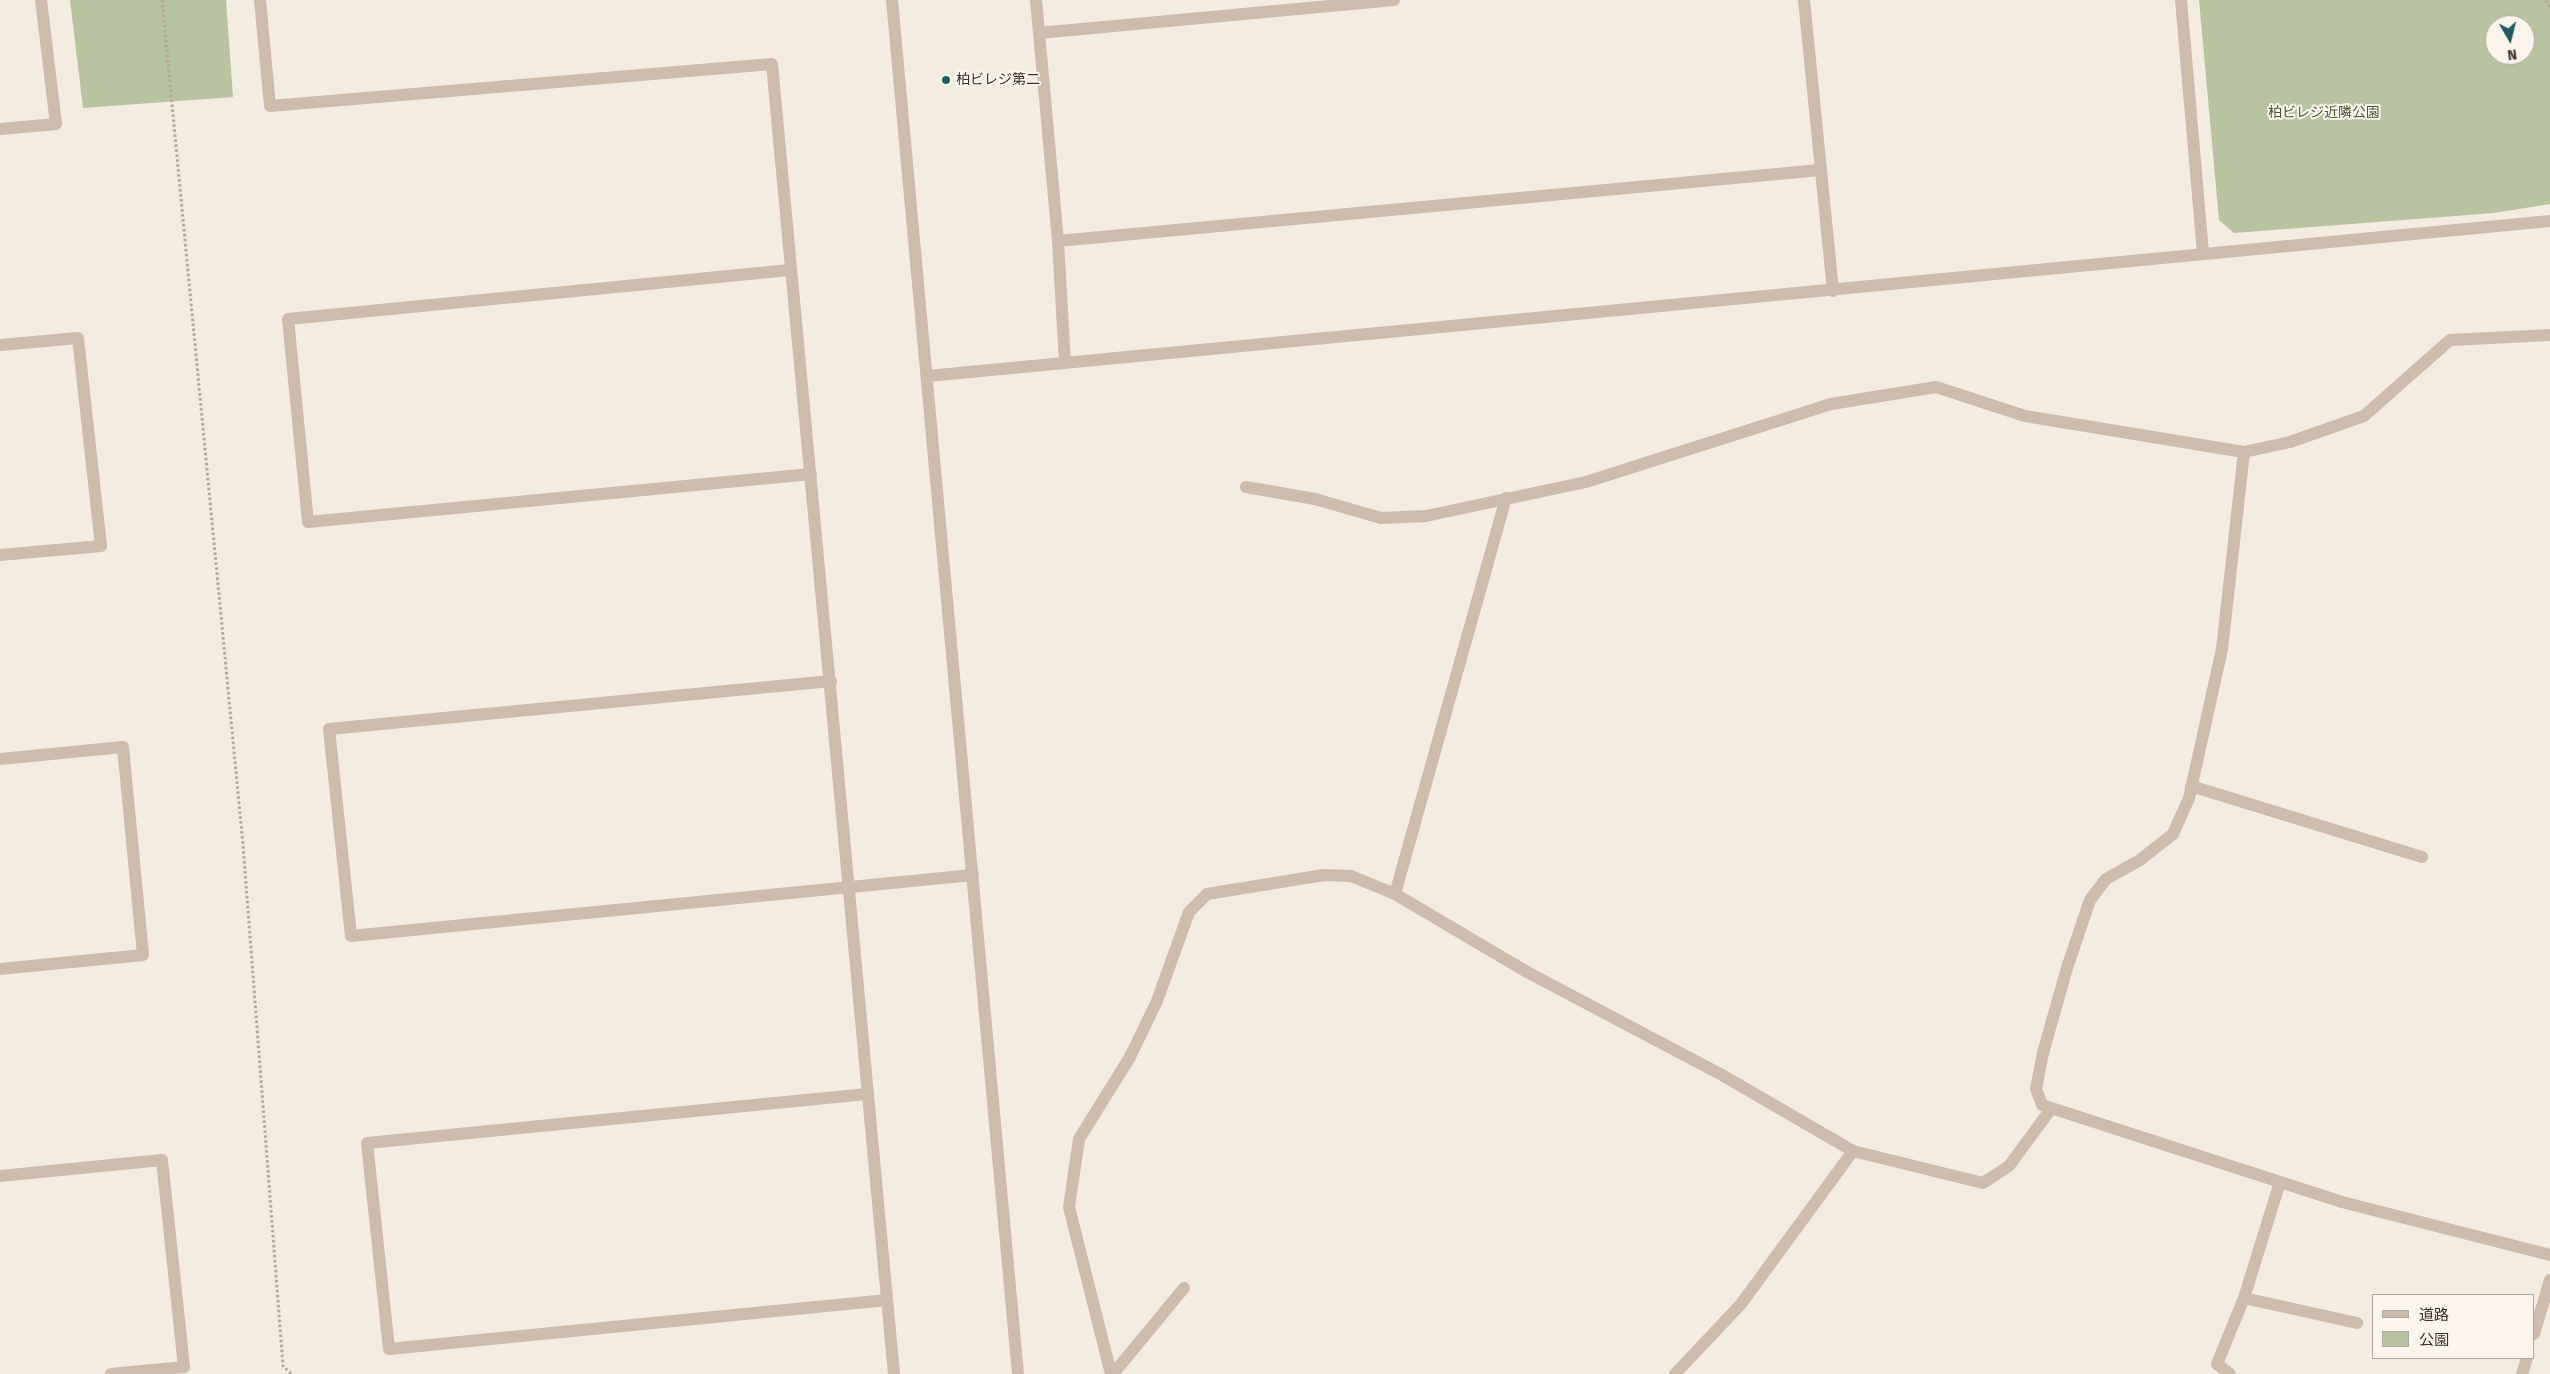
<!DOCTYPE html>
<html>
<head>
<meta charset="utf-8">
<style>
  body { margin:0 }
  #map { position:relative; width:2550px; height:1374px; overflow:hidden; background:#f4ebe1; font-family:"Fira Sans","Noto Sans JP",sans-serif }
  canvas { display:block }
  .legend { position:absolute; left:2372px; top:1294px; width:162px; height:65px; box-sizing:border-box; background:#fbf5ee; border:1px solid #aea6a0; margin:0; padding:6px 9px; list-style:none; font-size:15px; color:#3b302b }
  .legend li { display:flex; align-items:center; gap:10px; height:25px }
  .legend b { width:25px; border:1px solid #aea6a0 }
  .north { position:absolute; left:2485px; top:15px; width:50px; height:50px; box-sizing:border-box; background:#fbf5ee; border:1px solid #aea6a0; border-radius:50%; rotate:172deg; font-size:14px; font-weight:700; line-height:20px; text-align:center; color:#3b302b }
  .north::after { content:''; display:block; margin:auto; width:18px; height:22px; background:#1f5a5e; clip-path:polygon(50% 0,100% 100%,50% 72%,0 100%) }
</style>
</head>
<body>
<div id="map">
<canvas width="2550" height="1374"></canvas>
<ul class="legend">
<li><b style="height:6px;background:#cdbbac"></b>道路</li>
<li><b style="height:14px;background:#b8c4a0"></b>公園</li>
</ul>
<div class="north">N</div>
</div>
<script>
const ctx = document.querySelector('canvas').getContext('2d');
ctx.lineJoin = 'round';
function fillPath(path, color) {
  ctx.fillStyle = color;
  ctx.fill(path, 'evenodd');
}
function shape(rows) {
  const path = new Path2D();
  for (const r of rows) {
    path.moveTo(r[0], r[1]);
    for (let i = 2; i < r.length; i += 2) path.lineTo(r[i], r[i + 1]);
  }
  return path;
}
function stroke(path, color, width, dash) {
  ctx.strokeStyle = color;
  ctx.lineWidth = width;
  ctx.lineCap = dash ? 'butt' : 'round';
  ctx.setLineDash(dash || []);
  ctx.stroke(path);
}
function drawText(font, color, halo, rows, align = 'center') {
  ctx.font = font + ' "Fira Sans","Noto Sans JP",sans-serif';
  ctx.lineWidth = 4;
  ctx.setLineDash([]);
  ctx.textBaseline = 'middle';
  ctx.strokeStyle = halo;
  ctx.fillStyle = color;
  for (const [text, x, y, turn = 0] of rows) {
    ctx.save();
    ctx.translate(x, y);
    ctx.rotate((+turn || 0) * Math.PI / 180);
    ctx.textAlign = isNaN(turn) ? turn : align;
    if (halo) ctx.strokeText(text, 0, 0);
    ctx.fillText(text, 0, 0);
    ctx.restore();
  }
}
const green = shape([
  [70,0,226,0,233,97,83,108],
  [2199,0,2550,0,2550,204,2494,213,2234,233,2219,220],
  [2495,25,2525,25,2525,55,2495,55]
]);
const path = shape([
  [162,0,243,845,283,1366,291,1374],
  [2546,0,2550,8]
]);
const minor = shape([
  [260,0,270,106,772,64,894,1374],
  [892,0,1018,1374],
  [1036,0,1058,241,1065,363],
  [1804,0,1833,291],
  [2181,0,2203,253],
  [1039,33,1394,0],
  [0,129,56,124,41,0],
  [1058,241,1820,170],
  [790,270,288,319,308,522,811,474],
  [0,345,78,338,101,546,0,555],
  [928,376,2550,221],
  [2244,452,2222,649,2189,798,2173,834,2140,860,2106,879,2090,900,2067,968,2043,1053,2036,1089,2042,1105,2342,1202,2550,1255],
  [1246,487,1315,499,1381,518,1426,516,1586,482,1831,404,1936,387,2025,416,2244,452,2290,442,2364,416,2450,340,2550,335],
  [831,681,329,729,351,936,973,875],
  [0,759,123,747,143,955,0,969],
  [2191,786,2422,857],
  [1395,894,1506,498],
  [867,1094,367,1143,389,1349,887,1300],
  [0,1176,162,1160,184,1367,111,1374],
  [2244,1298,2357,1323],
  [2534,1334,2550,1280],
  [1111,1374,1069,1207,1079,1139,1130,1057,1157,1001,1189,912,1207,894,1324,875,1351,876,1395,894,1527,972,1722,1075,1853,1151,1983,1183,2009,1166,2051,1109],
  [1113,1374,1184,1288],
  [1675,1374,1741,1304,1853,1151],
  [2230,1374,2217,1364,2244,1298,2280,1182],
  [2522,1374,2527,1358]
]);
const markers = [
  [946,80,5,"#1f5a5e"]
];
const poiNames = [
  ["柏ビレジ第二",956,80]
];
const parkNames = [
  ["柏ビレジ近隣公園",2324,113]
];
fillPath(green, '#b8c4a0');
stroke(path, '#b9a596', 3, [2.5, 2.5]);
stroke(minor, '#cdbbac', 12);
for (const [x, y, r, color] of markers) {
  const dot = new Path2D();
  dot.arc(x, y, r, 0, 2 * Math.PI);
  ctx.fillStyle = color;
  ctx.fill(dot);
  stroke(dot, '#fbf5ee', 2);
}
drawText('14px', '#3b302b', '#fbf5ee', poiNames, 'left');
drawText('14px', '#4a5a2e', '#fbf5ee', parkNames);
</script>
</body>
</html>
